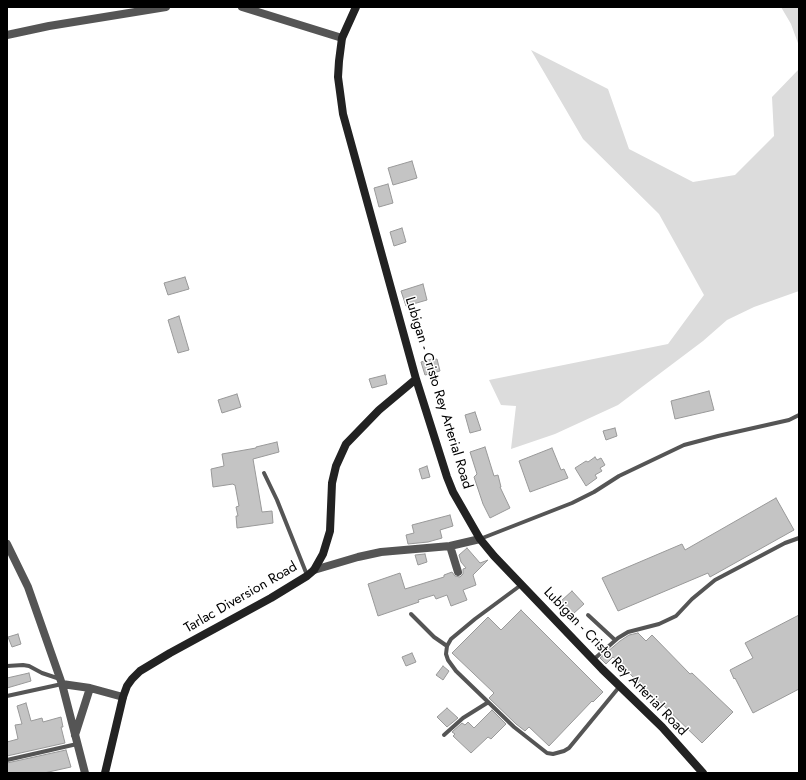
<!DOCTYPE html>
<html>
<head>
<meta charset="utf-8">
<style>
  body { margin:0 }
  #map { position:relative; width:806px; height:780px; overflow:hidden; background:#fff; font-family:Jost,sans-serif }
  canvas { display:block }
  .frame { position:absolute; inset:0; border:8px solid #000; pointer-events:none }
</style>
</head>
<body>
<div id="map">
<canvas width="806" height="780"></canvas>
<div class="frame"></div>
</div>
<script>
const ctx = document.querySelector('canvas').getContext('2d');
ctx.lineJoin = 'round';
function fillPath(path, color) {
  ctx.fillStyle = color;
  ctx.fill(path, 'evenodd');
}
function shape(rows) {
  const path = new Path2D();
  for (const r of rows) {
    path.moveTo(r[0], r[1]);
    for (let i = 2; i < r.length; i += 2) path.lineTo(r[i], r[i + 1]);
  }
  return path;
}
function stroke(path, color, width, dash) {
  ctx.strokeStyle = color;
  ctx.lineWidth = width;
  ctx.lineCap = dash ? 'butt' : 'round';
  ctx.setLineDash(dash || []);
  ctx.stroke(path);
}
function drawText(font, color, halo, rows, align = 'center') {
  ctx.font = font + ' Jost,sans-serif';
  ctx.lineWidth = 3;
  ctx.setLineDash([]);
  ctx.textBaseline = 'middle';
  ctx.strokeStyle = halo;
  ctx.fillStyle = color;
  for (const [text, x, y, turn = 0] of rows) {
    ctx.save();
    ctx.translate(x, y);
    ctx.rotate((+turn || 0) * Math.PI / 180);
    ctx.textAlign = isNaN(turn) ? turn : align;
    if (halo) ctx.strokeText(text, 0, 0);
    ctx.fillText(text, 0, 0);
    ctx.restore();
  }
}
const green = shape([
  [781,7,799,7,799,46,791,24],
  [531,50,608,89,629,149,693,182,735,175,774,136,772,97,799,69,799,291,754,307,727,320,703,341,618,405,555,434,511,449,516,406,501,405,489,380,668,344,704,295,659,214,583,139]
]);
const building = shape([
  [412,161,417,178,393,185,388,168,412,161],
  [388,184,393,203,379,207,374,188,388,184],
  [402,228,406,242,394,246,390,232,402,228],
  [185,277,189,289,168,295,164,283,185,277],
  [423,284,427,300,406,306,401,291,423,284],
  [179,316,189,350,178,353,168,320,179,316],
  [432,359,432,360,437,359,440,371,425,375,421,362,432,359],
  [385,375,387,384,372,388,369,379,385,375],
  [709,391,714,410,675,419,671,401,709,391],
  [237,394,241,407,222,413,218,400,237,394],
  [475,412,481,430,470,433,465,415,475,412],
  [615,428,617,436,606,440,603,431,615,428],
  [277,442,279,452,253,459,262,512,272,511,273,523,237,528,236,516,238,516,236,507,239,506,235,485,234,485,233,484,213,487,211,469,224,466,222,454,256,448,256,447,277,442],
  [485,447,494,476,498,475,501,487,500,487,510,508,490,518,483,504,474,477,477,474,470,452,485,447],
  [552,448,561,470,564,469,568,478,530,492,519,461,552,448],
  [595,457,597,460,601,458,605,465,600,468,602,471,595,475,597,478,586,486,575,468,586,461,588,462,595,457],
  [427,466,430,477,422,479,419,469,427,466],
  [776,498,794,530,710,577,708,573,618,611,602,578,682,544,685,550,776,498],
  [450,515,453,526,440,530,442,538,428,542,408,544,406,535,414,533,412,525,450,515],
  [467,548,480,563,488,560,473,575,476,585,463,590,467,600,451,606,447,595,436,599,434,595,418,600,419,602,378,616,368,584,400,573,405,589,444,577,444,575,452,572,455,576,460,577,463,574,463,569,466,568,461,562,459,555,467,548],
  [425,554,427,562,418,565,415,555,425,554],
  [572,591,584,604,573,614,561,601,572,591],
  [521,610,603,692,593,702,592,701,549,746,529,727,525,731,516,724,489,698,494,693,452,653,488,617,501,630,521,610],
  [799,615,799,689,753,713,735,678,734,679,730,670,753,658,745,643,799,615],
  [638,633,646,641,652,635,690,674,692,673,733,712,702,743,660,702,659,703,613,657,606,664,600,658,620,641,629,635,638,633],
  [18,634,21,644,12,647,8,637,18,634],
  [412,653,416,662,406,666,402,657,412,653],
  [443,666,449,671,443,680,436,675,443,666],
  [29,673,31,681,7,688,7,678,29,673],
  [26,703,31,721,42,718,43,722,61,717,63,727,61,727,65,743,7,756,7,742,18,739,15,725,22,724,17,706,26,703],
  [447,708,458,718,447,727,437,717,447,708],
  [492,710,506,724,491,739,488,737,471,753,453,736,455,734,452,732,462,723,465,725,468,722,474,728,492,710],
  [66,750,71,767,44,773,7,773,7,763,66,750]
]);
const service = shape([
  [264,473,277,500,307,575],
  [480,539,572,503,594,492,619,476,684,445,718,436,789,420,799,415],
  [521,585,475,619,451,639,447,646,446,654,448,660,456,671,514,727,547,753,553,754,564,751,569,748,620,686],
  [411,614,434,637,447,646],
  [588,615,615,640],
  [593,660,618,638,628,632,659,624,676,616,692,599,715,580,785,543,799,538],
  [7,666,23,665,29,666,42,673,60,679],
  [7,696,62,684],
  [444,735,463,718,487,703],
  [7,760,77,744]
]);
const minor = shape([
  [242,7,342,38],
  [7,35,49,26,166,7],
  [7,544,28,587,62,684,85,773],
  [450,546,458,572],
  [314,570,358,557,381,552,450,546,480,539],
  [62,684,90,688,123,697],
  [75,735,90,688]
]);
const secondary = shape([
  [356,7,342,38,339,61,338,77,343,114,416,379,447,477,453,492,480,539,494,556,602,669,662,727,703,773],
  [105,773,123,697,127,686,132,679,140,671,170,653,271,598,307,576,314,570,323,554,330,531,332,483,336,466,346,444,379,410,416,379]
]);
const streetNames = [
  ["Lubigan - Cristo Rey Arterial Road",438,393,73],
  ["Tarlac Diversion Road",241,598,-30],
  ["Lubigan - Cristo Rey Arterial Road",615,662,46]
];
fillPath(green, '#dcdcdc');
fillPath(building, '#c4c4c4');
stroke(building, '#999', 1);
stroke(service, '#555', 4);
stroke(minor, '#555', 8);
stroke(secondary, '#222', 8);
drawText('14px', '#000', '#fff', streetNames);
</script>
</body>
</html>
